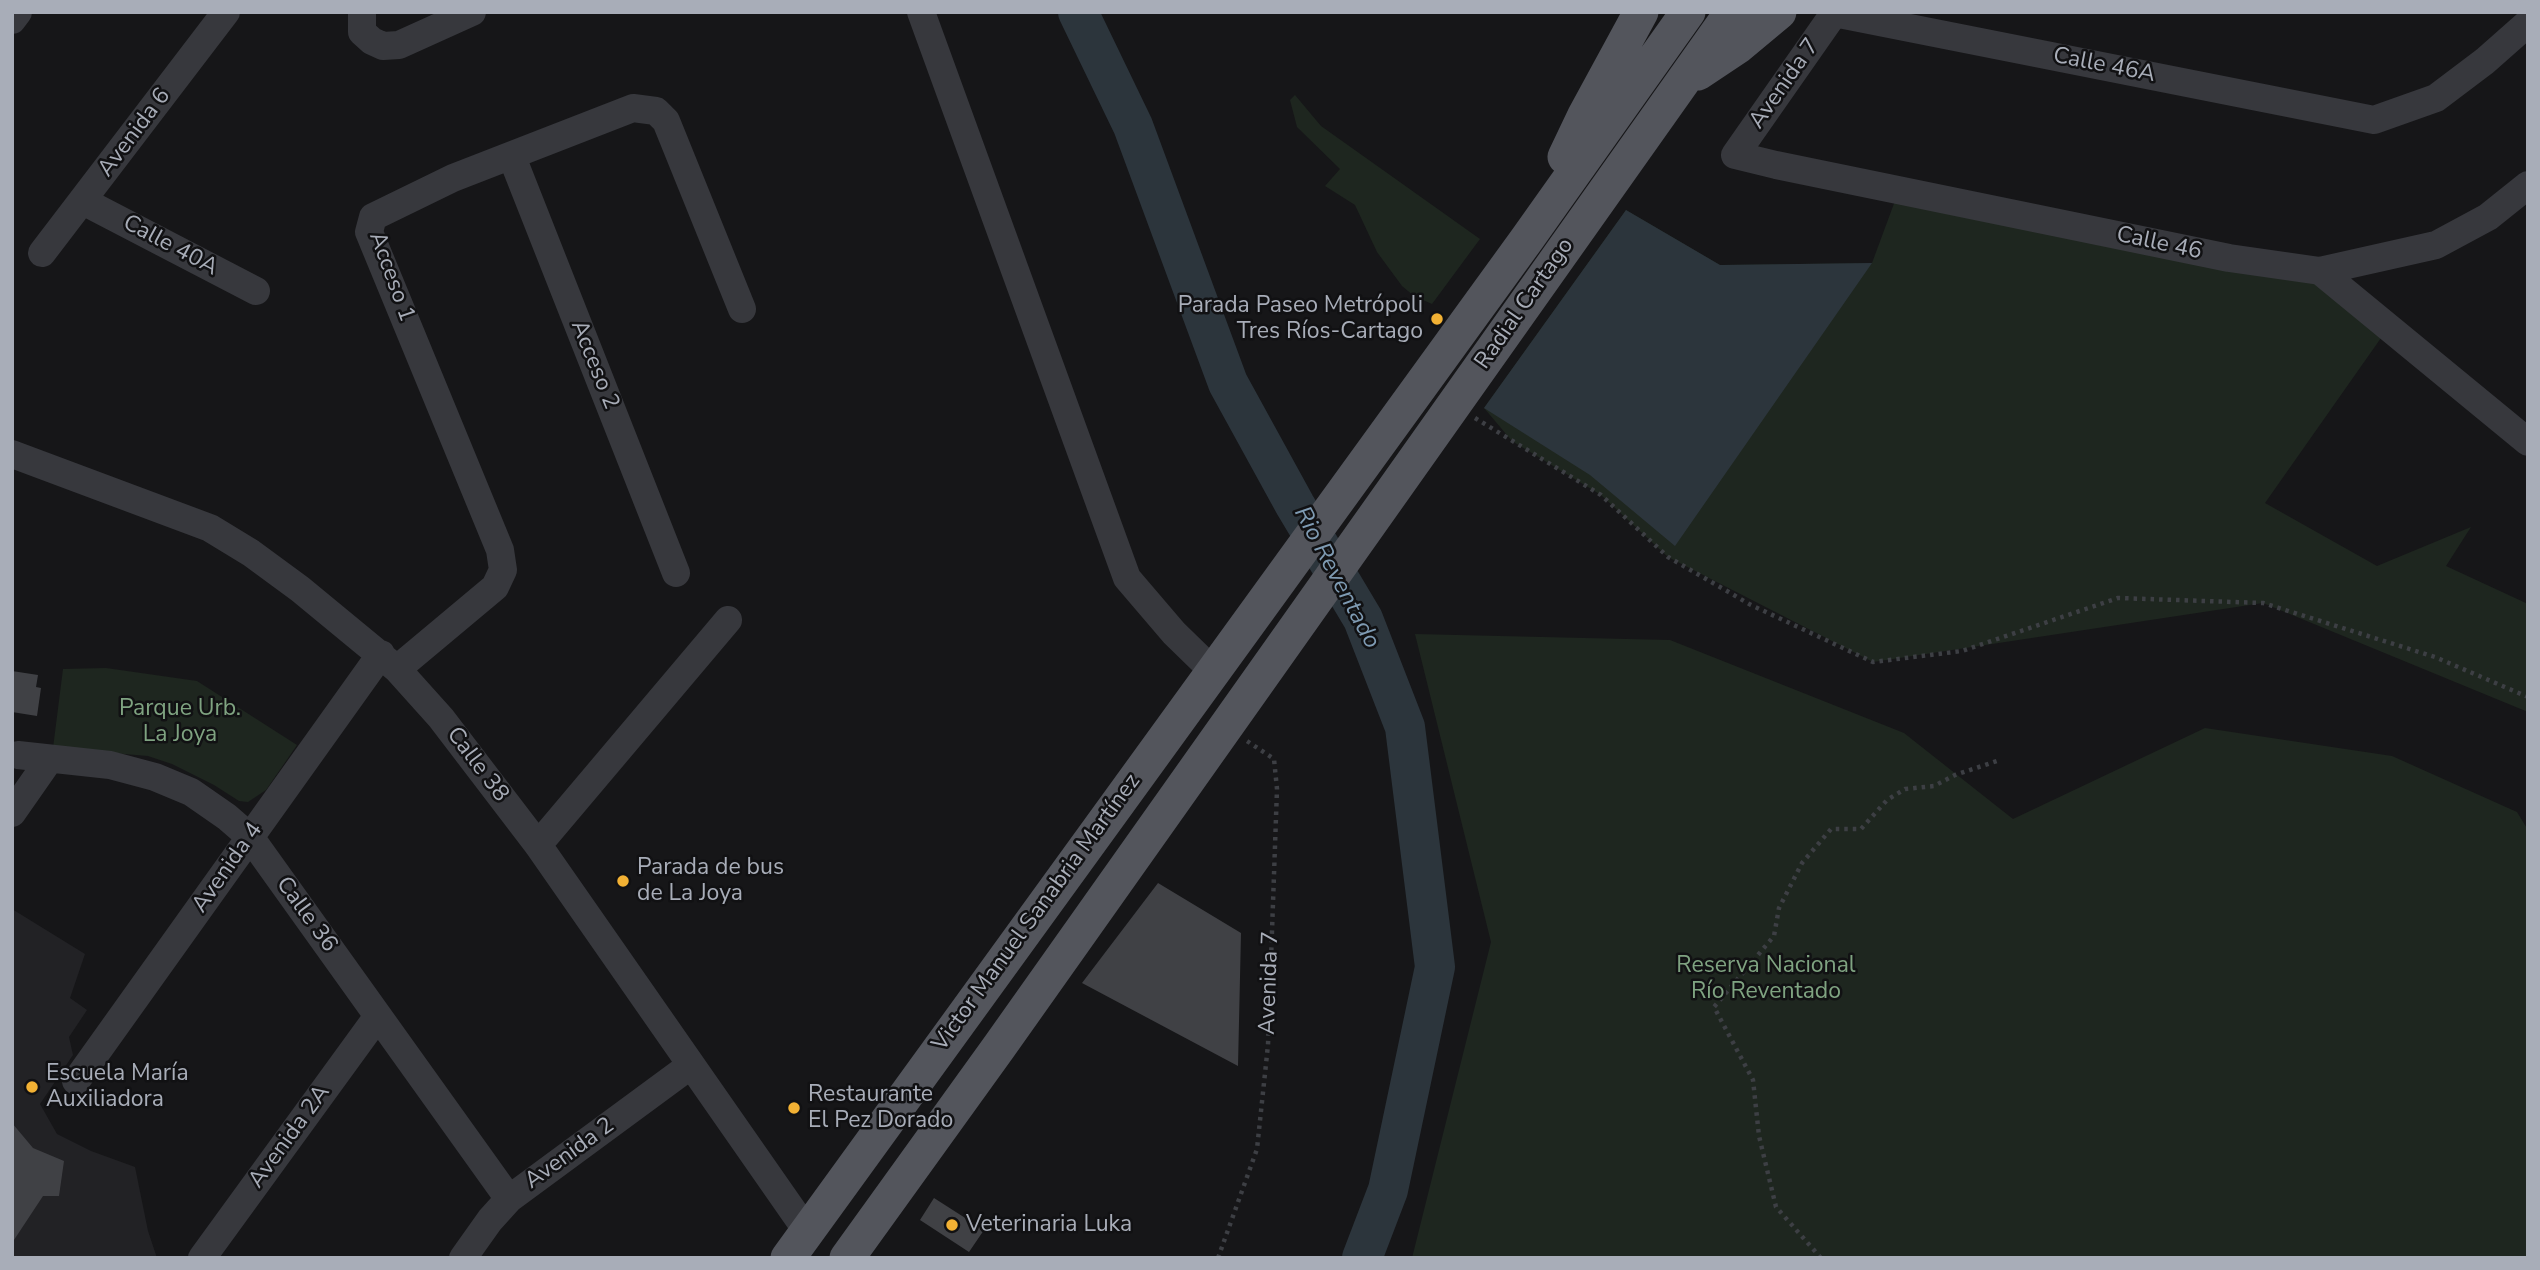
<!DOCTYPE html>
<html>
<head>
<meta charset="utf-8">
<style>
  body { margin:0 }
  #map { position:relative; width:2540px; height:1270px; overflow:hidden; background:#161618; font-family:"Nunito Sans",sans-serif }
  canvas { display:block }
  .frame { position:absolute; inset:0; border:14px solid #a8adb8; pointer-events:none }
</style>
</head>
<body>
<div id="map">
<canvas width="2540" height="1270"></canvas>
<div class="frame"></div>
</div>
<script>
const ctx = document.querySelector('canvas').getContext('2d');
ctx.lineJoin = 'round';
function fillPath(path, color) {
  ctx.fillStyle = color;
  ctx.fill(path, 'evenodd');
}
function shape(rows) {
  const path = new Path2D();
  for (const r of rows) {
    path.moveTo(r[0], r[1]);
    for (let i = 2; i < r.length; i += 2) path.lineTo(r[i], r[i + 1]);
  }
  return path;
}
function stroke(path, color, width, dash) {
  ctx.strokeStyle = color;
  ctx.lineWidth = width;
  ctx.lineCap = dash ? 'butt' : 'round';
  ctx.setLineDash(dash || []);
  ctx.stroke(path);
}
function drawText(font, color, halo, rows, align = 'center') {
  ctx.font = font + ' "Nunito Sans",sans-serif';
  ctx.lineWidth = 5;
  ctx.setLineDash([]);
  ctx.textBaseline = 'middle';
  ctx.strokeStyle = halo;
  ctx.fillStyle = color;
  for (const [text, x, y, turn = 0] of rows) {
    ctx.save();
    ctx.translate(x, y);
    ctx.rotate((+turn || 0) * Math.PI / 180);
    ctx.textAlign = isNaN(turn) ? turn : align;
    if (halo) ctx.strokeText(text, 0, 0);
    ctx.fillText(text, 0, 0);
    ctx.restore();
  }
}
const built = shape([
  [12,909,85,954,70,998,87,1010,69,1037,73,1055,40,1104,57,1134,91,1151,135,1167,148,1231,157,1258,12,1258]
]);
const green = shape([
  [1295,95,1321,126,1480,239,1432,304,1414,296,1402,286,1377,252,1355,205,1325,186,1340,169,1297,127,1290,100],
  [1899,190,2320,271,2388,328,2265,503,2377,566,2471,527,2446,566,2528,604,2528,712,2263,603,1873,662,1668,557,1601,495,1512,441,1484,408,1626,210,1720,265,1872,263],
  [1415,634,1670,640,1904,733,2013,819,2205,728,2392,756,2517,812,2528,830,2528,1258,1412,1258,1491,942],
  [106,668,197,681,297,745,266,790,248,802,239,801,214,785,172,764,148,756,53,748,63,669]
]);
const water = shape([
  [1626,210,1720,265,1872,263,1675,546,1590,475,1484,408]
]);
const river = shape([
  [1078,12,1133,126,1228,383,1295,505,1363,619,1405,727,1435,967,1388,1190,1362,1258]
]);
const building = shape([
  [12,671,38,675,36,687,41,688,37,716,12,712],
  [1158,883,1241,933,1238,1066,1082,983],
  [12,1123,33,1148,64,1161,59,1196,43,1196,12,1243],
  [934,1198,984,1230,969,1252,920,1220]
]);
const path = shape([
  [1475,418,1601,495,1668,557,1751,605,1873,662,1962,651,2118,598,2263,603,2435,657,2528,697],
  [1218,1258,1257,1149,1268,1045,1277,789,1274,759,1247,741],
  [1821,1258,1776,1207,1759,1136,1753,1080,1714,1007,1774,936,1779,908,1802,863,1831,829,1861,829,1887,800,1905,789,1934,786,1955,775,1997,761]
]);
const minor = shape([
  [362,12,362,32,372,41,383,46,399,45,472,12],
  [921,12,1127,578,1174,633,1212,670],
  [1835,12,1735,155,1776,165,2229,258,2320,271,2528,442],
  [1834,13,2374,120,2436,98,2485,61,2528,23],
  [12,20,18,12],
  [512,157,676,573],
  [83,201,256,291],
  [42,253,226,12],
  [2320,271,2436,245,2488,217,2528,185],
  [12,454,210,528,251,553,300,589,397,669,441,718,538,845,807,1231],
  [397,669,495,587,503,570,500,550,369,232,373,217,453,178,633,108,656,111,666,121,742,309],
  [18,755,110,765,155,777,191,792,227,817,250,837,509,1199],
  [12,813,49,760],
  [538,845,728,620],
  [76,1081,381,654],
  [202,1258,378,1016],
  [463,1258,490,1220,509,1199,691,1065]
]);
const major = shape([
  [1698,73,1737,47,1779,12],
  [1565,157,1585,115,1641,12],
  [788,1258,1527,239,1688,12],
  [847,1258,999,1047,1732,12]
]);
const markers = [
  [1437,319,7,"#f2b134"],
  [623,881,7,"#f2b134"],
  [32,1087,7,"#f2b134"],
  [794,1108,7,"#f2b134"],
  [952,1225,7,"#f2b134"]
];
const streetNames = [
  ["Calle 46A",2104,66,11],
  ["Avenida 7",1785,84,-55],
  ["Avenida 6",135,133,-53],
  ["Calle 46",2159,244,12],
  ["Calle 40A",170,246,28],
  ["Acceso 1",391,277,70],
  ["Radial Cartago",1525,304,-55],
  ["Acceso 2",594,365,68],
  ["Calle 38",477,765,53],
  ["Avenida 4",228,868,-55],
  ["Victor Manuel Sanabria Martínez",1037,913,-54],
  ["Calle 36",306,915,54],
  ["Avenida 7",1270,983,-88],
  ["Avenida 2A",290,1137,-54],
  ["Avenida 2",570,1154,-36]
];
const poiNames = [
  ["Parada Paseo Metrópoli",1423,306,"right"],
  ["Tres Ríos-Cartago",1423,332,"right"],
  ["Parada de bus",637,868],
  ["de La Joya",637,894],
  ["Escuela María",46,1074],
  ["Auxiliadora",46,1100],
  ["Restaurante",808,1095],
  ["El Pez Dorado",808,1121],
  ["Veterinaria Luka",966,1225]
];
const parkNames = [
  ["Parque Urb.",180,709],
  ["La Joya",180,735],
  ["Reserva Nacional",1766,966],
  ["Río Reventado",1766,992]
];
const waterNames = [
  ["Rio Reventado",1336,578,62]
];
fillPath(built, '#222225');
fillPath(green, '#1e261f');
fillPath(water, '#2c353c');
stroke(river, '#2c353c', 40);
fillPath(building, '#404145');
stroke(path, '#3d3f44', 4.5, [3.5, 5]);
stroke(minor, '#37383d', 28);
stroke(major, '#53555c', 35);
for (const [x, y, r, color] of markers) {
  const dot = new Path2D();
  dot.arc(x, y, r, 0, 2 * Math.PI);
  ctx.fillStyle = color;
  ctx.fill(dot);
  stroke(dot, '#111113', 2.5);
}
drawText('23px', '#a8adb8', '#111113', streetNames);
drawText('23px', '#a8adb8', '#111113', poiNames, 'left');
drawText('23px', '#7fa381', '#111113', parkNames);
drawText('italic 24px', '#7f9bb3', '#111113', waterNames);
</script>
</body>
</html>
